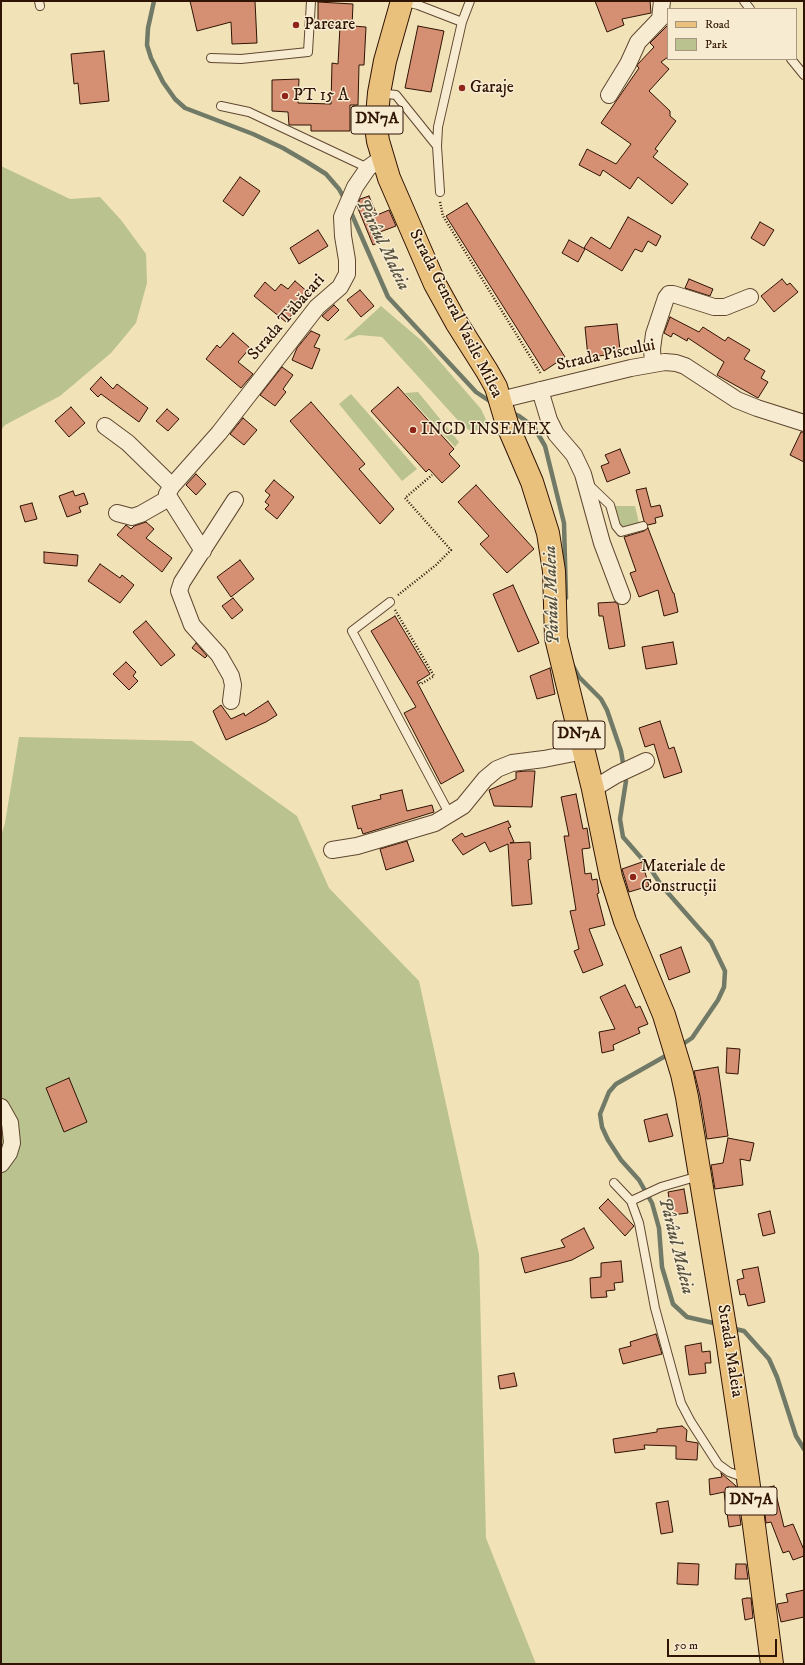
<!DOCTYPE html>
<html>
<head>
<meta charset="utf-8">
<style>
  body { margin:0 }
  #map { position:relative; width:805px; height:1665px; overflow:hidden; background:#f2e2b8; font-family:"IM FELL DW Pica",serif }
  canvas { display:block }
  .frame { position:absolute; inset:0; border:2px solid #2f1303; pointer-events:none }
  .legend { position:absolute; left:667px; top:8px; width:130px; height:52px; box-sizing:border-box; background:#f7ecd1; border:1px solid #a7957f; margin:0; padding:5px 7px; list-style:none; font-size:12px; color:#2f1303 }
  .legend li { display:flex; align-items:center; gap:8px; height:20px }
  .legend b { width:20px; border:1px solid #a7957f }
  .scale { position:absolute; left:667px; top:1639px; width:110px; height:18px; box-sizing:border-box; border:2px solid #2f1303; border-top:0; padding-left:5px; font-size:12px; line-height:14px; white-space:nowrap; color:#2f1303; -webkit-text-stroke:3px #f7ecd1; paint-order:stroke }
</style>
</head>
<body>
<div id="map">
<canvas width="805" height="1665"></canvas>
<div class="frame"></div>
<ul class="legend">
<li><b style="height:5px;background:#e9c17c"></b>Road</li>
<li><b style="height:11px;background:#bac38f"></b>Park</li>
</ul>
<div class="scale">50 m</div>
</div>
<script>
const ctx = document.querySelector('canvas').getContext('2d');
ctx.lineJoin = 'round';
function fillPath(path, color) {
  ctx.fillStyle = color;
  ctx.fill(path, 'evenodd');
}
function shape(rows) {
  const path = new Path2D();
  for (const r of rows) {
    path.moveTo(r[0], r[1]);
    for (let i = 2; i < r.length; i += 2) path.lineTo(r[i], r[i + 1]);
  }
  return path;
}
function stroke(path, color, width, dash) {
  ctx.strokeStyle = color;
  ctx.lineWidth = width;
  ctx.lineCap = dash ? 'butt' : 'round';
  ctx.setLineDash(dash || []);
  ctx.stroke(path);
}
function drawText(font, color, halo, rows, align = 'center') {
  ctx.font = font + ' "IM FELL DW Pica",serif';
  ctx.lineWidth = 3;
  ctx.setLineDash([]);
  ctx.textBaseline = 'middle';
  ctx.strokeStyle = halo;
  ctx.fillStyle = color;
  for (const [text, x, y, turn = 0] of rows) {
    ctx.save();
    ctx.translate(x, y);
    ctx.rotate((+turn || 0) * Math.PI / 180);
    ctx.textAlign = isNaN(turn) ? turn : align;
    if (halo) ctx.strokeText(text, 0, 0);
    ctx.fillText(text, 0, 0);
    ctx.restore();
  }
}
const green = shape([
  [1,166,70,199,100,197,121,220,146,254,147,283,136,323,111,353,60,396,5,425,1,430],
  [381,306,422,341,481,409,489,426,480,430,471,431,464,427,382,337,359,335,343,341],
  [418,392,459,442,455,447,405,393],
  [351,394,417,469,402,481,339,404],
  [615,506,635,506,639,523,622,528,619,524],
  [19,737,192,741,297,816,329,888,419,981,479,1254,486,1538,536,1664,1,1664,1,836,5,823]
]);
const stream = shape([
  [154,1,148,28,147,45,151,58,163,82,175,99,185,108,253,134,283,148,307,162,326,174,339,189,345,200],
  [349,208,388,297,476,392,494,404],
  [510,412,519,416,534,427,545,446,564,523,566,598],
  [572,664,579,677,601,699,607,710,621,751,626,781,620,819,623,837,650,868,661,885,711,942,725,971,724,987,718,1000,692,1038,680,1046],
  [669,1054,616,1084,609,1092,600,1114,602,1127,608,1140,621,1160,639,1180,652,1203,659,1228,662,1267,673,1304,687,1317,718,1324],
  [731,1328,744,1331,769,1359,777,1377,796,1436,804,1449]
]);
const building = shape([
  [190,1,255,1,257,43,232,44,231,22,197,31,190,1],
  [595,1,650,1,651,13,622,19,624,25,607,32,595,1],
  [318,2,353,4,352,26,366,27,364,65,359,65,358,105,350,105,350,131,311,131,311,125,289,125,288,112,272,111,272,80,299,79,298,103,331,104,332,63,338,64,340,26,318,25,318,2],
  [668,25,668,57,661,62,669,69,649,91,670,111,670,116,676,121,655,149,658,151,653,157,688,184,672,204,638,177,630,189,603,170,600,176,579,165,587,149,616,164,631,144,601,123,639,68,637,66,638,64,654,47,650,43,668,25],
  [418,26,444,31,431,92,405,88,418,26],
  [104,51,109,101,80,104,78,83,74,84,71,54,104,51],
  [240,177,260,191,243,216,223,201,240,177],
  [369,196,377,215,389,210,396,226,380,232,384,240,373,245,357,206,360,199,369,196],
  [467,203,565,357,544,371,446,216,467,203],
  [628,217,661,236,656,246,648,241,642,252,635,249,622,271,584,248,591,237,610,249,628,217],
  [760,222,774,230,764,246,751,238,760,222],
  [318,230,328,246,299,264,290,248,318,230],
  [569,240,585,249,578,262,562,253,569,240],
  [689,279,713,289,710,296,685,288,689,279],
  [782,279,787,285,790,283,798,292,774,312,761,296,782,279],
  [295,281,309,293,286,322,254,296,265,282,275,291,281,284,288,289,295,281],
  [360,290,374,306,361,317,347,300,360,290],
  [334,305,339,310,328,321,322,316,334,305],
  [670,317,699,332,703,327,725,341,728,337,750,350,744,359,765,371,761,378,768,382,758,398,717,375,724,362,688,338,687,341,673,333,671,337,664,333,670,317],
  [617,324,620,350,607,351,607,355,588,357,585,327,617,324],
  [311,331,320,335,314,347,320,349,312,369,292,360,297,348,311,331],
  [233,333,250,348,238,362,253,374,241,388,206,359,217,345,220,348,233,333],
  [282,367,293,375,283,389,286,392,275,406,260,395,282,367],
  [101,377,113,389,117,384,148,408,139,422,101,394,98,397,90,389,101,377],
  [398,387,454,449,449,454,460,466,442,483,429,469,426,472,371,411,398,387],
  [311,402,365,464,359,469,394,509,380,524,290,421,311,402],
  [71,407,85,423,69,437,55,421,71,407],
  [167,409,179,419,168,431,156,421,167,409],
  [243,418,257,430,244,445,230,434,243,418],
  [801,432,804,432,804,462,790,455,801,432],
  [620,449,630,473,607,482,601,466,609,463,605,455,620,449],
  [196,474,206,484,196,495,186,485,196,474],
  [274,480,294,497,277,519,265,509,269,505,265,502,270,495,265,491,274,480],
  [476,485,534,549,507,573,480,544,489,536,458,502,476,485],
  [646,488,651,507,660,505,663,516,655,518,656,523,648,525,644,521,636,490,646,488],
  [73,491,75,496,84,493,88,504,79,507,81,512,67,517,59,496,73,491],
  [32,503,37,519,25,522,20,506,32,503],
  [146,522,154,529,146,538,172,558,162,572,117,535,126,525,131,529,134,526,146,522],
  [648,528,673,593,674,593,678,612,664,616,658,590,639,597,630,573,636,571,624,537,644,531,648,528],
  [44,552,78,555,77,566,44,563,44,552],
  [240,560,254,579,231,597,217,577,240,560],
  [100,564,120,578,122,575,134,585,120,603,88,581,100,564],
  [513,585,539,643,518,652,493,594,513,585],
  [233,598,243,610,232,619,222,606,233,598],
  [615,602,618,604,625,646,609,649,603,616,599,616,598,603,615,602],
  [395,616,430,674,417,682,464,771,441,784,404,713,416,707,371,631,395,616],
  [146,621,175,655,161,666,133,632,146,621],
  [673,642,677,664,646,669,642,647,673,642],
  [196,643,207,656,205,658,192,648,196,643],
  [126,662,136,672,133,676,138,681,129,690,113,674,126,662],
  [550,668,555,694,537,699,530,676,550,668],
  [268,701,277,715,266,722,226,740,213,711,221,705,231,719,244,713,245,716,268,701],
  [660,721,669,749,674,747,682,772,664,778,654,744,645,747,639,728,660,721],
  [525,771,535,771,532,807,494,806,489,790,516,779,516,772,525,771],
  [402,790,407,811,432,805,434,812,363,834,361,828,358,829,352,806,381,799,380,795,402,790],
  [576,794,583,829,587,828,590,848,582,849,585,874,591,873,592,880,597,879,599,893,597,894,605,925,589,929,603,965,583,973,574,951,579,949,570,911,576,910,564,836,569,836,561,797,576,794],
  [508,821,511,827,508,828,514,842,510,843,530,842,531,859,528,860,532,904,512,906,508,844,490,852,485,842,463,855,452,840,462,833,465,837,508,821],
  [407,841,414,861,386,870,380,849,407,841],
  [642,862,649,886,629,892,622,869,642,862],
  [681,947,690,972,669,980,660,955,681,947],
  [625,985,636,1008,640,1006,648,1024,638,1028,640,1033,613,1045,614,1050,602,1053,599,1032,615,1029,600,997,625,985],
  [727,1048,740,1049,738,1074,726,1073,727,1048],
  [718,1067,728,1136,707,1139,700,1096,694,1071,718,1067],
  [69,1078,87,1122,64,1132,46,1088,69,1078],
  [667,1114,673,1136,649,1142,644,1120,667,1114],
  [728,1138,754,1143,750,1161,740,1159,743,1185,715,1189,711,1165,723,1163,728,1138],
  [684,1189,688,1213,672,1215,668,1192,684,1189],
  [608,1199,634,1226,625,1236,599,1208,608,1199],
  [770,1211,775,1233,763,1236,758,1214,770,1211],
  [584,1228,594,1248,572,1260,525,1273,521,1258,565,1247,561,1240,584,1228],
  [621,1261,623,1282,614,1283,615,1290,606,1291,607,1297,591,1298,590,1278,601,1277,601,1263,621,1261],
  [758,1267,765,1302,748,1306,745,1294,740,1295,737,1280,744,1278,742,1270,758,1267],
  [656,1334,662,1354,623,1364,619,1349,631,1346,630,1342,656,1334],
  [701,1343,702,1352,710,1351,711,1363,705,1363,706,1373,689,1375,685,1346,701,1343],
  [514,1373,517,1386,500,1389,498,1376,514,1373],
  [682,1426,687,1430,686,1441,698,1443,697,1460,676,1459,676,1446,644,1445,645,1449,615,1453,613,1439,657,1432,657,1429,682,1426],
  [721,1473,736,1486,741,1525,729,1527,724,1492,710,1495,709,1479,722,1477,721,1473],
  [774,1486,784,1527,793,1524,804,1550,804,1556,793,1560,789,1551,783,1553,771,1522,766,1523,762,1489,774,1486],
  [668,1501,673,1532,661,1534,656,1503,668,1501],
  [678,1563,699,1564,698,1585,677,1584,678,1563],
  [736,1564,746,1564,748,1579,735,1579,736,1564],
  [804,1590,804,1617,781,1622,777,1604,788,1602,786,1594,804,1590],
  [747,1598,751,1598,753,1618,745,1620,742,1599,747,1598]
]);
const path = shape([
  [440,202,443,216,541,374],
  [398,595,436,565,451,550,405,498,432,475],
  [395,610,434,676,421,684,418,681]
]);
const service = shape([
  [39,1,40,6],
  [744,1,750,9],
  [462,22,470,1],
  [211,58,241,59,308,52,311,1],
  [791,59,804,75],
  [380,93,396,95,437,146,438,127,462,22,418,5,402,1],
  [221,106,249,112,368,168],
  [437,146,440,192],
  [588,484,610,505,616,526,621,532,643,526],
  [390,602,352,631,450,815],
  [614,1183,631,1201,661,1187,699,1176],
  [631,1201,639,1223,655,1308,681,1403,691,1422,718,1464,729,1472,746,1478]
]);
const minor = shape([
  [609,95,628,64,638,42,660,19,662,1],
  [653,364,652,349,654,334,666,298,669,294,673,294,714,307,725,307,750,297],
  [540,390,549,420,556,434,574,455,583,474,602,543,622,596],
  [500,400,631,368,665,362,676,363,685,366,737,400,757,408,804,423],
  [105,426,128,443,172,486],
  [117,513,132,517,141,514,169,498],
  [203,551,167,494,172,486,219,433,317,307,340,287,347,274,347,260,343,236,342,217,355,187,368,168,382,158],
  [231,701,233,685,231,676,219,655,192,625,179,591,182,582,235,500],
  [593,789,616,775,646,761],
  [332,850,357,846,435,823,463,806,485,779,497,769,512,763,544,759,584,751],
  [1,1107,10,1123,12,1143,9,1153,1,1164]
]);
const primary = shape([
  [402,1,385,61,379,93,376,127,378,141,389,178,435,284,456,322,487,371,496,387,507,424,532,482,548,533,554,571,556,638,593,789,611,877,625,921,664,1015,682,1074,687,1097,727,1339,748,1479,772,1664]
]);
const markers = [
  [296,25,4,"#8f2418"],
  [462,88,4,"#8f2418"],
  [285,96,4,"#8f2418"],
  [413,430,4,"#8f2418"],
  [633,877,4,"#8f2418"]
];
const shields = [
  [377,120,52],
  [579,735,52],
  [751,1501,52]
];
const shieldNames = [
  ["DN7A",377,120],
  ["DN7A",579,735],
  ["DN7A",751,1501]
];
const poiNames = [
  ["Parcare",304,25],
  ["Garaje",470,88],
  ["PT 15 A",293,96],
  ["INCD INSEMEX",421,430],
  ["Materiale de",641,867],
  ["Construcții",641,887]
];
const streetNames = [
  ["Strada General Vasile Milea",455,314,63],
  ["Strada Tăbăcari",287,318,-49],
  ["Strada Piscului",606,356,-12],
  ["Strada Maleia",729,1351,81]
];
const waterNames = [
  ["Pârâul Maleia",382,245,64],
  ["Pârâul Maleia",553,595,-92],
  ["Pârâul Maleia",675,1246,76]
];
fillPath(green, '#bac38f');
stroke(stream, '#707a67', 4.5);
fillPath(building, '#d59073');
stroke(building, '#2f1303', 1);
stroke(service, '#604730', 10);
stroke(minor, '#604730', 18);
stroke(primary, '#2f1303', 24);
stroke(path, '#2f1303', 2.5, [1, 2]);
stroke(service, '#f7ecd1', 8);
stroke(minor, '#f7ecd1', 16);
stroke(primary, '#e9c17c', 22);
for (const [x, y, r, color] of markers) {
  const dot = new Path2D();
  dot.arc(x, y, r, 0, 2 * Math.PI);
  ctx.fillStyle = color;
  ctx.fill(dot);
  stroke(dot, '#f7ecd1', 1.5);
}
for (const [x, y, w] of shields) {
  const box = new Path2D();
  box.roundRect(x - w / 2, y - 14, w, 28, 3);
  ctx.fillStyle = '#f7ecd1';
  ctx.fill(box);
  stroke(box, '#2f1303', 1);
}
drawText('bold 16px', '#2f1303', null, shieldNames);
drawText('17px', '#2f1303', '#f7ecd1', poiNames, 'left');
drawText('17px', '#2f1303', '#f7ecd1', streetNames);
drawText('italic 18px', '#554f3d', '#f7ecd1', waterNames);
</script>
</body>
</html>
